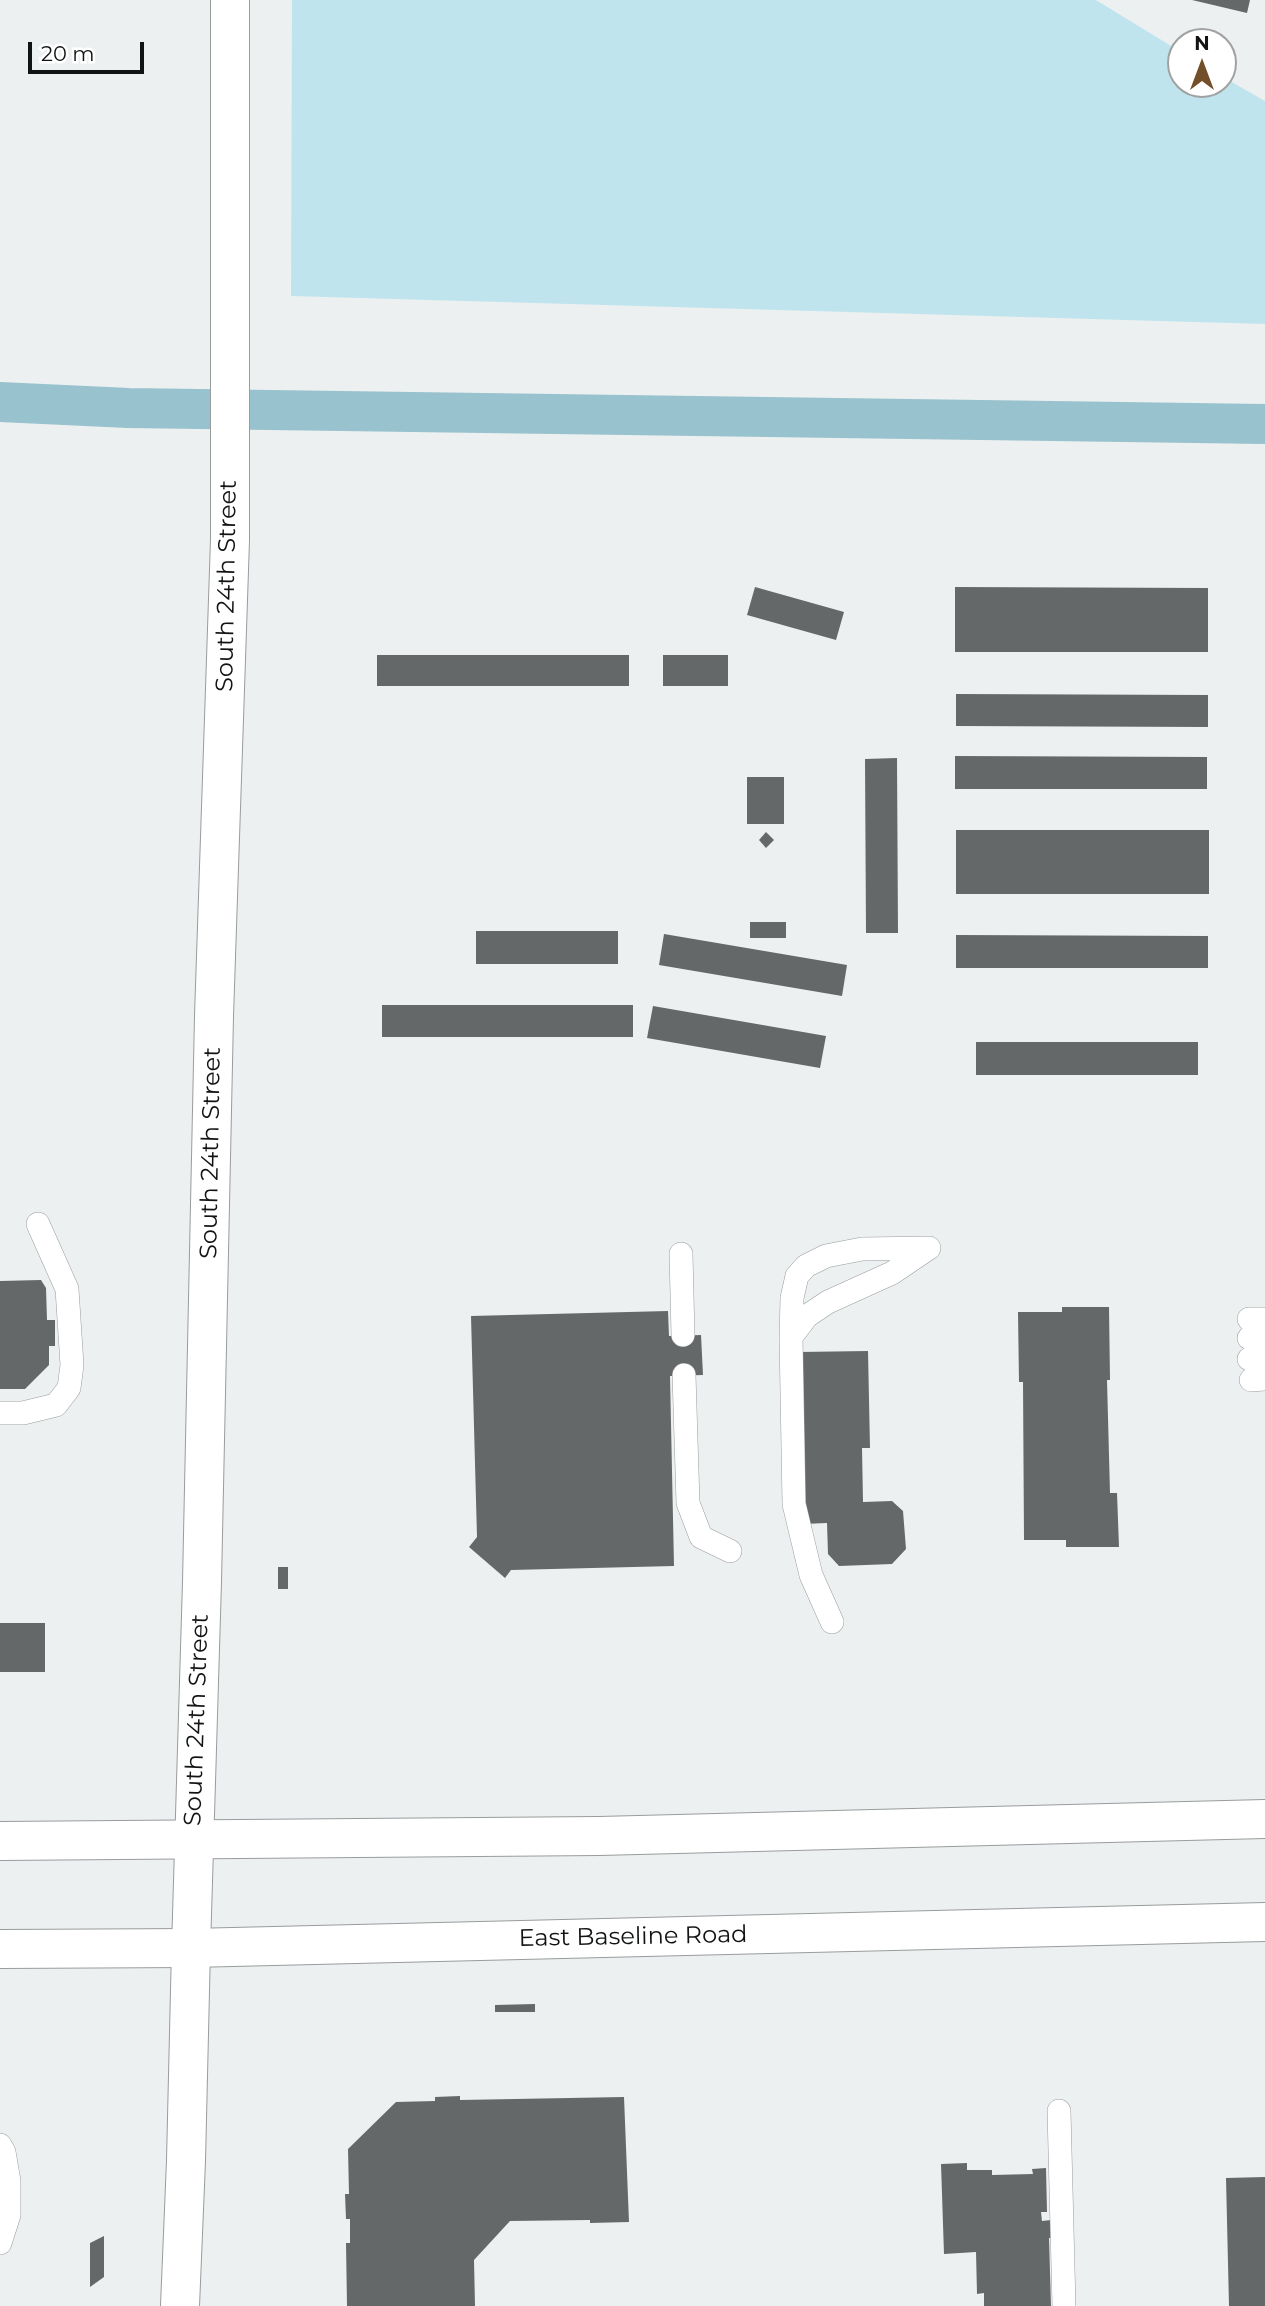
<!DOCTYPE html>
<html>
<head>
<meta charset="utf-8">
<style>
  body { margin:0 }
  #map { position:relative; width:1265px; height:2306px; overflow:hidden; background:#ecf0f1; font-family:Montserrat,sans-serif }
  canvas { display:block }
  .north { position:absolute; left:1167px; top:28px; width:70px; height:70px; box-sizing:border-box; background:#fff; border:2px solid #a0a1a1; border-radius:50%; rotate:0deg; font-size:19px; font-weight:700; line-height:28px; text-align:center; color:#121414 }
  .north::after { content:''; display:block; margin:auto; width:24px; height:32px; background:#734f29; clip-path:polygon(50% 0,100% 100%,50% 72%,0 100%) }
  .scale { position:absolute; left:28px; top:42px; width:116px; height:32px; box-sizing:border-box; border:4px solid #121414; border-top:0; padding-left:9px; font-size:21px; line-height:24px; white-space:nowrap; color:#121414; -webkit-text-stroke:5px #fff; paint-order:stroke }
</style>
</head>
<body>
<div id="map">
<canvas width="1265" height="2306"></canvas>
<div class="north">N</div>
<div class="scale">20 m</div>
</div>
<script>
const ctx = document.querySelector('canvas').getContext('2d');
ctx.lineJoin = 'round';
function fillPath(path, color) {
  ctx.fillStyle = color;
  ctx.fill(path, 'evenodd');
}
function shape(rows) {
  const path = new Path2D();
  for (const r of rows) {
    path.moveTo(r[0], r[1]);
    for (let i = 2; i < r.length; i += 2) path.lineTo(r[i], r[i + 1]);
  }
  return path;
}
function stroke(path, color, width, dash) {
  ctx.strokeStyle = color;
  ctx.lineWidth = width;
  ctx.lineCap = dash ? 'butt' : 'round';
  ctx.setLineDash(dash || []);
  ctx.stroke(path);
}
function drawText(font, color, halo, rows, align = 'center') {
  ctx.font = font + ' Montserrat,sans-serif';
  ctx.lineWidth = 5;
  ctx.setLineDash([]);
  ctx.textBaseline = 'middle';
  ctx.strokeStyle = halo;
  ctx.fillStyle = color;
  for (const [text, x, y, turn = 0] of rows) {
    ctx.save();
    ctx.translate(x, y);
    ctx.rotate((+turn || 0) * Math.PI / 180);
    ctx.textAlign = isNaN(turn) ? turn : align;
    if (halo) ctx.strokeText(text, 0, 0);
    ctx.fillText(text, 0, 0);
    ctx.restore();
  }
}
const green = shape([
  [292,0,1096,0,1181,52,1181,84,1223,84,1223,77,1265,101,1265,324,291,296]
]);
const canal = shape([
  [0,402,128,408,1265,424]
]);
const building = shape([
  [1192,0,1250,0,1247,13],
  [755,587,844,612,836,640,747,615],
  [955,587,1208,588,1208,652,955,652],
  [377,655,629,655,629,686,377,686],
  [663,655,728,655,728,686,663,686],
  [956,694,1208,695,1208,727,956,726],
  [955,756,1207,757,1207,789,955,789],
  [897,758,898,933,866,933,865,759],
  [747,777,784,777,784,824,747,824],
  [956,830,1209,830,1209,894,956,894],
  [766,832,774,840,766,848,759,840],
  [750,922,786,922,786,938,750,938],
  [476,931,618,931,618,964,476,964],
  [664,934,847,965,842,996,659,965],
  [956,935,1208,936,1208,968,956,968],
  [382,1005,633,1005,633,1037,382,1037],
  [653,1006,826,1036,820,1068,647,1038],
  [976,1042,1198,1042,1198,1075,976,1075],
  [41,1280,46,1288,47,1320,55,1320,55,1346,49,1346,49,1365,25,1389,0,1389,0,1281],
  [1062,1307,1109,1307,1110,1380,1107,1380,1110,1493,1117,1493,1119,1547,1066,1547,1066,1540,1024,1540,1023,1382,1019,1382,1018,1312,1062,1312],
  [668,1311,669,1336,701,1335,703,1375,670,1376,674,1566,511,1570,505,1578,469,1547,477,1537,471,1316],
  [868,1351,870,1448,862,1448,863,1502,892,1501,903,1511,906,1549,892,1564,839,1566,828,1554,827,1523,803,1524,799,1352],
  [278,1567,288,1567,288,1589,278,1589],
  [0,1623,45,1623,45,1672,0,1672],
  [535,2004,535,2012,495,2012,495,2005],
  [460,2096,460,2100,624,2097,629,2222,590,2223,590,2220,510,2221,474,2260,475,2306,347,2306,346,2243,350,2243,350,2219,346,2219,345,2194,349,2194,348,2149,396,2102,435,2101,435,2097],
  [967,2163,967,2170,992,2170,992,2175,1033,2174,1032,2169,1046,2168,1047,2212,1041,2212,1042,2221,1051,2220,1052,2238,1049,2238,1051,2306,984,2306,984,2293,977,2294,976,2252,944,2254,941,2164],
  [1265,2177,1265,2306,1229,2306,1226,2178],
  [104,2236,104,2277,90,2287,90,2243]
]);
const service = shape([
  [681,1254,683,1335],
  [1249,1319,1265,1319],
  [791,1337,807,1316,828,1302,892,1273,929,1248],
  [1249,1338,1265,1337],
  [1249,1359,1265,1358],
  [684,1375,688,1503,701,1537,730,1551],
  [1251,1380,1265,1379],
  [0,1413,23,1413,56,1405,69,1388,72,1365,67,1289,38,1224],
  [832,1622,811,1575,794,1504,791,1337,792,1298,797,1276,806,1266,826,1256,862,1249,929,1248],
  [1059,2111,1064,2306],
  [0,2145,4,2152,9,2181,9,2215,0,2243]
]);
const minor = shape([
  [180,2306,186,2161,191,1948]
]);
const secondary = shape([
  [191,1948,202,1582,214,1016,230,540,230,0]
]);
const primary = shape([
  [0,1841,599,1836,1265,1819],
  [0,1949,191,1948,1265,1922]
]);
const streetNames = [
  ["South 24th Street",227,586,-89],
  ["South 24th Street",211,1153,-89],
  ["South 24th Street",197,1720,-88],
  ["East Baseline Road",633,1937,-1]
];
fillPath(green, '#c0e4ed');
stroke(canal, '#98c2cd', 40);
fillPath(building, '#656869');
stroke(service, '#999c9d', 24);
stroke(minor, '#999c9d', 40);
stroke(secondary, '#999c9d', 40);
stroke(primary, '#999c9d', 40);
stroke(service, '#fff', 23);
stroke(minor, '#fff', 38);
stroke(secondary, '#fff', 38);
stroke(primary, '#fff', 38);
drawText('24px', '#121414', '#fff', streetNames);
</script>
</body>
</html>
